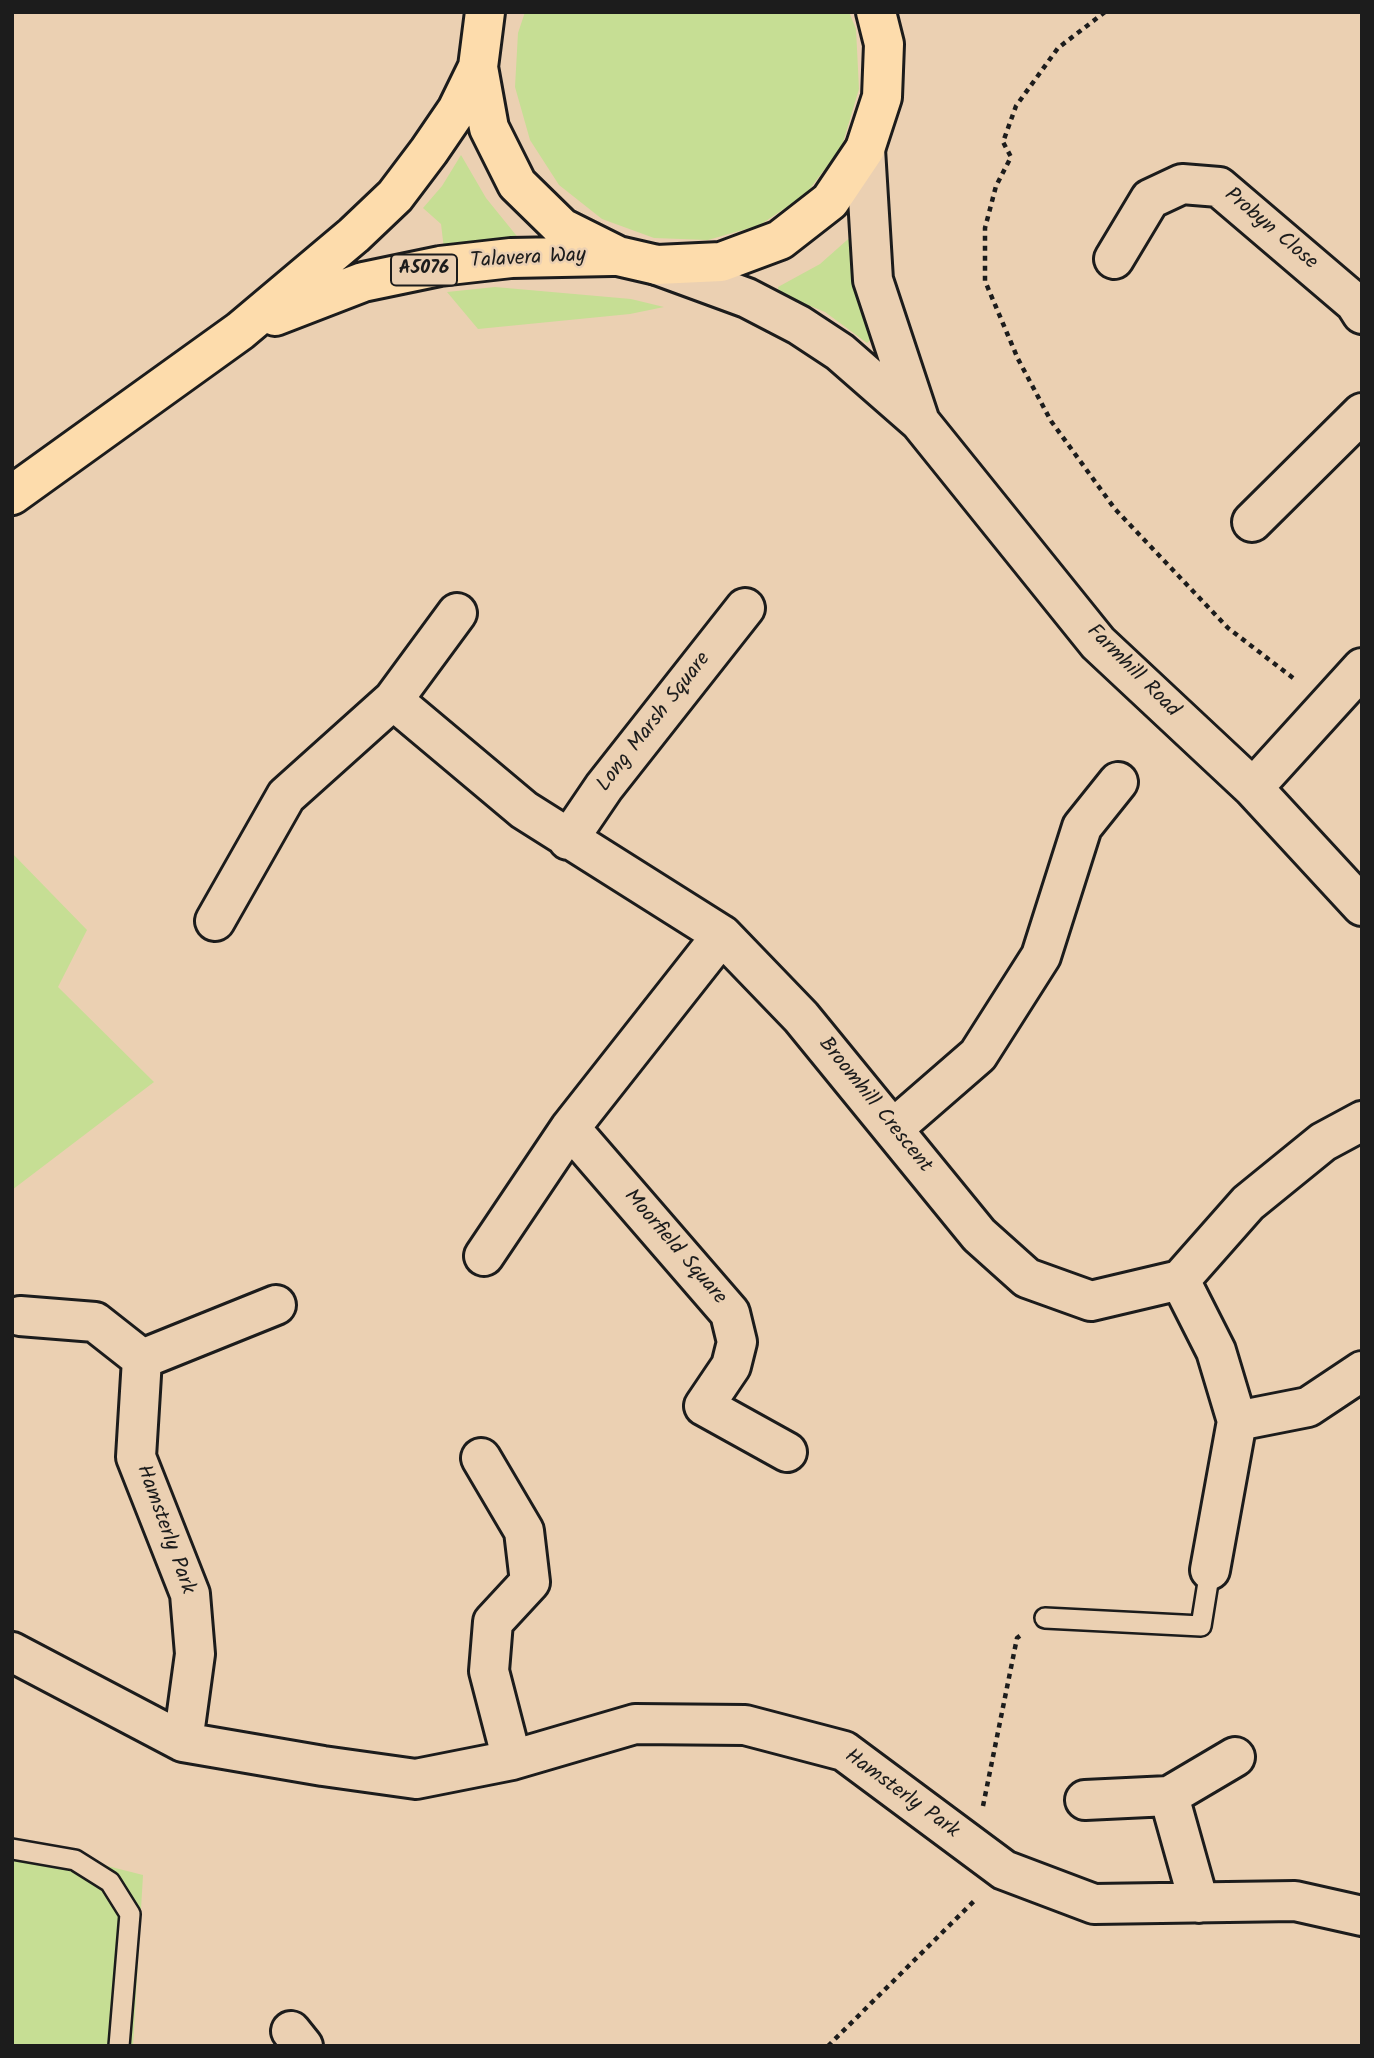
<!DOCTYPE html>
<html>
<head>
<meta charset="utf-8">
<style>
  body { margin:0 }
  #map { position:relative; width:1374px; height:2058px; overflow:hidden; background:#ebd0b2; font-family:Kalam,sans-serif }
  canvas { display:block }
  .frame { position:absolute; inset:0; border:14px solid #1c1c1c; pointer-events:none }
</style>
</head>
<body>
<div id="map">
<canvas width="1374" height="2058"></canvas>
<div class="frame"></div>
</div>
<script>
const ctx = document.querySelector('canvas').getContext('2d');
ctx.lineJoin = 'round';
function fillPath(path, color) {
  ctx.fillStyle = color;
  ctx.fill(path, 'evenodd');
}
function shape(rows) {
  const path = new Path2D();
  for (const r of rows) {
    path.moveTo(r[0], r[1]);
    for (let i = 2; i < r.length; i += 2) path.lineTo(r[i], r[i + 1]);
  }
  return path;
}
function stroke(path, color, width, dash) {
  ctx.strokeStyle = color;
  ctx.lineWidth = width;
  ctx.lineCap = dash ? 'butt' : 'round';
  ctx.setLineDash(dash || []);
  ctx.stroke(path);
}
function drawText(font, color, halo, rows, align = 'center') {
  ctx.font = font + ' Kalam,sans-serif';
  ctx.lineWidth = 5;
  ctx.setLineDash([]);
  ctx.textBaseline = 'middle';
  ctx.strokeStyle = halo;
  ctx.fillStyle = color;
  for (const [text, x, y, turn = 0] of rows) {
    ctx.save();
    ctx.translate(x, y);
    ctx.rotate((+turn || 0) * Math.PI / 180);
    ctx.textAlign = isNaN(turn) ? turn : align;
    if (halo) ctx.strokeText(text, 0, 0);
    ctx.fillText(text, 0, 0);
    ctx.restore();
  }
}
const green = shape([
  [525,12,849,12,856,29,859,89,842,146,806,194,760,225,708,240,654,238,602,219,559,185,530,140,515,87,518,33],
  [461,155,486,198,520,240,444,249,441,224,423,208,442,186],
  [855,233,875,336,867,343,825,312,779,293,778,287,820,264],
  [495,287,631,299,664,307,630,314,478,329,447,292],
  [12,853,87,930,58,987,154,1082,12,1190],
  [12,1842,143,1875,133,2046,12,2046]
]);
const path = shape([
  [1105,12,1058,48,1016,106,1003,142,1011,157,996,186,985,228,985,281,1018,359,1051,421,1115,509,1228,628,1297,681],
  [983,1806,1017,1638,1021,1635],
  [828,2046,977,1898]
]);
const service = shape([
  [1045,1618,1201,1626,1210,1570],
  [12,1849,75,1860,110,1882,130,1914,119,2046]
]);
const minor = shape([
  [865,149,873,280,920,422],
  [1114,259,1150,199,1182,184,1219,187,1355,303,1362,314],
  [657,265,747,298,799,325,840,352,920,422,1098,643,1253,788,1362,906],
  [1252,522,1362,413],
  [393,700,524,810,722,935,801,1017,979,1235,1027,1278,1091,1301,1180,1280,1248,1203,1323,1142,1362,1121],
  [1253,788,1362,668],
  [568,840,604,787,745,608],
  [215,921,286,796,393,700,457,613],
  [570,1128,730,1313,737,1342,731,1366,704,1406,787,1452],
  [894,1128,978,1055,1041,956,1082,827,1118,782],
  [484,1256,570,1128,722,935],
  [1180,1280,1216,1351,1237,1421,1210,1570],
  [20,1316,95,1322,142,1359,276,1305],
  [142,1359,136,1457,190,1594,195,1654,183,1742],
  [1237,1421,1308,1407,1362,1371],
  [481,1458,524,1531,530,1582,493,1622,489,1671,512,1760],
  [12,1652,183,1742,323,1766,416,1779,512,1760,635,1724,745,1725,844,1751,1004,1870,1094,1904,1295,1901,1362,1916],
  [1169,1796,1199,1903],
  [1085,1800,1169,1796,1235,1757],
  [291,2031,303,2046]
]);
const primary = shape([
  [485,12,478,67,489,128,517,184,562,228,618,256,657,265,721,262,780,240,830,201,865,149,882,97,884,44,876,12],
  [275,316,363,282,440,266,511,258,612,256],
  [12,495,240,331,354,235,395,196,429,151,457,110,478,67]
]);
const shields = [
  [424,270,66]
];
const shieldNames = [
  ["A5076",424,270]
];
const streetNames = [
  ["Probyn Close",1270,230,40],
  ["Talavera Way",528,260,-3],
  ["Farmhill Road",1132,672,45],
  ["Long Marsh Square",655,723,-52],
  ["Broomhill Crescent",874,1106,51],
  ["Moorfield Square",674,1248,49],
  ["Hamsterly Park",164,1530,70],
  ["Hamsterly Park",901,1795,36]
];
fillPath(green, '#c6de94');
stroke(service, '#1c1c1c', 24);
stroke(minor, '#1c1c1c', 44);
stroke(primary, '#1c1c1c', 44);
stroke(path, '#1c1c1c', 4.5, [5, 5]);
stroke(service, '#ebd0b2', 19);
stroke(minor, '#ebd0b2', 38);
stroke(primary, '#fddcac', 38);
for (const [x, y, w] of shields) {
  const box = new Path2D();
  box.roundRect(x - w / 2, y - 15.5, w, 31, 5);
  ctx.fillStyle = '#ebd0b2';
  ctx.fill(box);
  stroke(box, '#1c1c1c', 2);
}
drawText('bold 19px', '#1c1c1c', null, shieldNames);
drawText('21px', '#1c1c1c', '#ebd0b2', streetNames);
</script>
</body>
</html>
